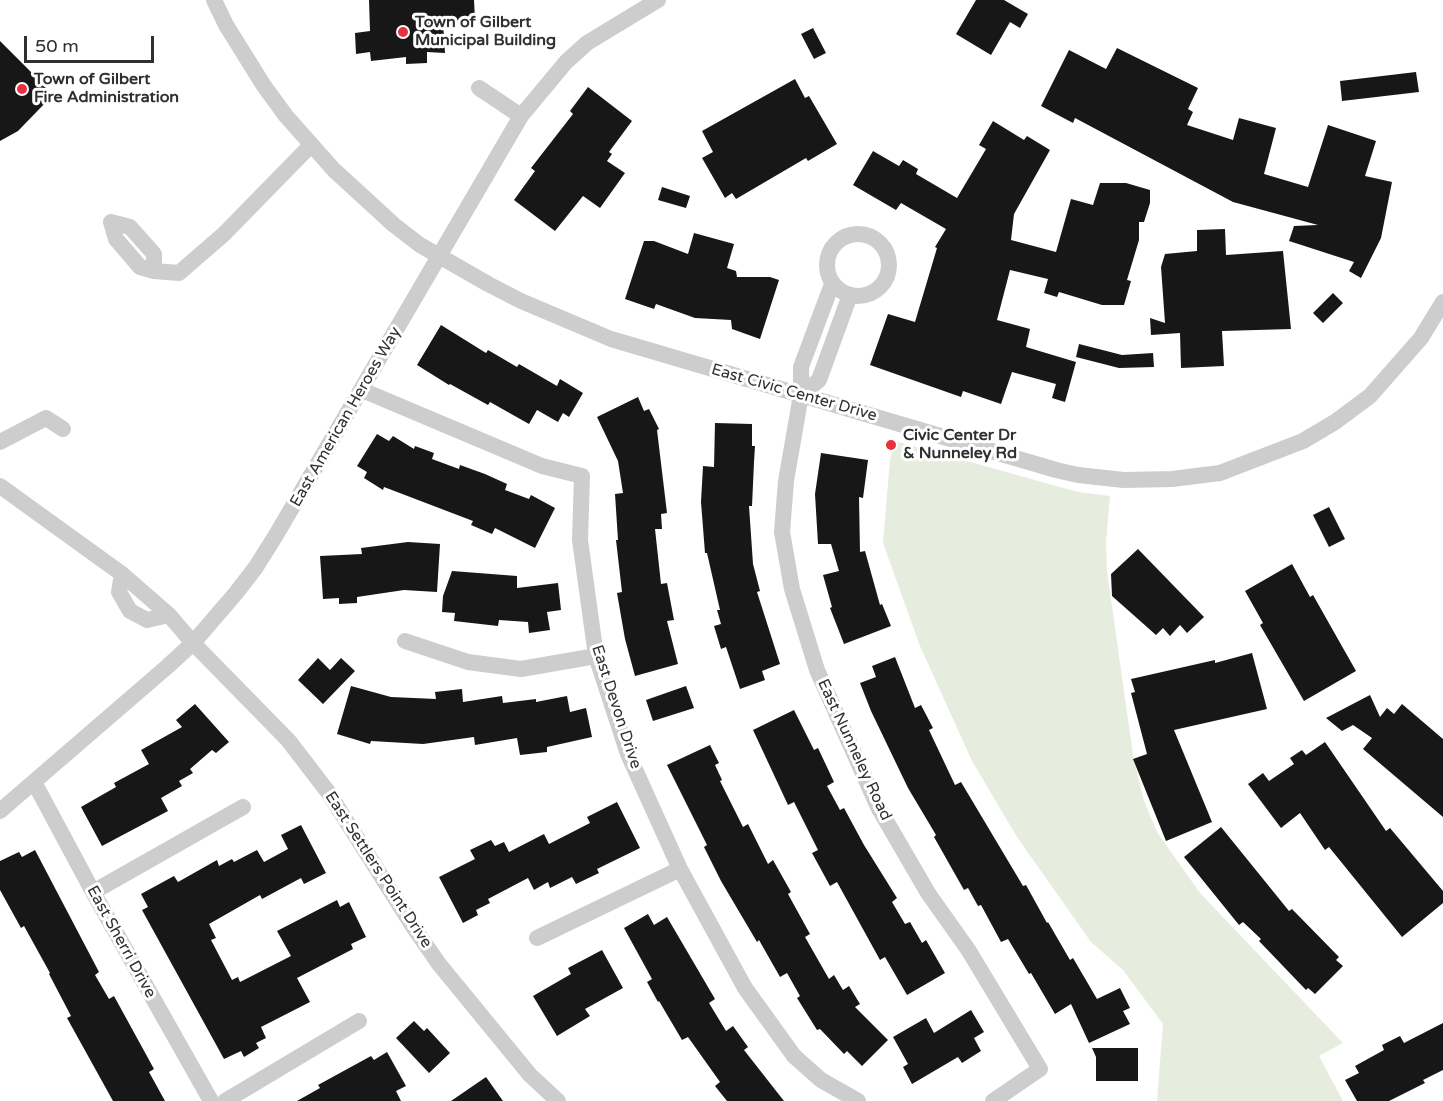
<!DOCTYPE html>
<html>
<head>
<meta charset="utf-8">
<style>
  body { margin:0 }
  #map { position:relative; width:1443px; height:1101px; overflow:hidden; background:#fff; font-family:"Varela Round",sans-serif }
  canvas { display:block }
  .scale { position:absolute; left:24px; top:36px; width:130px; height:27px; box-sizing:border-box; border:3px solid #303030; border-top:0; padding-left:8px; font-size:18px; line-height:21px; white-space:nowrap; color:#303030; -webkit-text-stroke:4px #fff; paint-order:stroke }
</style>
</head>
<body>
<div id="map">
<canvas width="1443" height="1101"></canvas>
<div class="scale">50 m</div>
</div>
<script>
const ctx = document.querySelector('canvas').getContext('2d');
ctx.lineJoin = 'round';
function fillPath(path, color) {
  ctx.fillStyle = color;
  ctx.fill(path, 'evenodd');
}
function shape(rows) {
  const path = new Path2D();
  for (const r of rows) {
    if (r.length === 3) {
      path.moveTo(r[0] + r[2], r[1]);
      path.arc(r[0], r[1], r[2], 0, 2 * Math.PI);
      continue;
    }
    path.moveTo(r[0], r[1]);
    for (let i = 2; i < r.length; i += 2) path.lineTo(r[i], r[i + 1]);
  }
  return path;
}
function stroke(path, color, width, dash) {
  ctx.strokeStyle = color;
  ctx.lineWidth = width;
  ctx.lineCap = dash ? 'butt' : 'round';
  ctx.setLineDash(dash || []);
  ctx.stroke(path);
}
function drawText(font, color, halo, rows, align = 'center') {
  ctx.font = font + ' "Varela Round",sans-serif';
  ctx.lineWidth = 6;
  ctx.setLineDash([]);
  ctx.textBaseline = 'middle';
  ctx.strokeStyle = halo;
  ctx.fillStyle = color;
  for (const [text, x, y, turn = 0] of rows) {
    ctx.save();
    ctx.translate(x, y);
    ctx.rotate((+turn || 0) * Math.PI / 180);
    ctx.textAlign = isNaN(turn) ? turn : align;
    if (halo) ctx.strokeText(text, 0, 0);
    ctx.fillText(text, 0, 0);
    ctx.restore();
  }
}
const green = shape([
  [895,441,1078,492,1110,496,1106,542,1107,571,1133,755,1144,801,1157,832,1200,893,1343,1043,1319,1056,1343,1101,1157,1101,1163,1024,1123,970,1091,942,1017,837,972,761,920,646,883,543,890,460]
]);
const building = shape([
  [369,0,474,0,475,20,443,22,445,53,427,52,427,63,406,64,406,57,371,61,370,52,356,54,355,33,370,31],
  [976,0,1004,0,1028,14,1020,28,1010,22,991,55,956,34],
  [813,28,826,53,814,59,801,34],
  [0,41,46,87,42,92,49,99,18,131,0,141],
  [1117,48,1198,88,1188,109,1193,112,1187,125,1233,140,1239,118,1276,128,1264,174,1308,187,1328,125,1376,141,1365,176,1392,182,1381,238,1361,278,1349,271,1354,262,1289,241,1294,226,1318,225,1233,202,1075,118,1073,123,1041,106,1069,50,1106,69],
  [1416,72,1419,92,1342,101,1340,81],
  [795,79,805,98,809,96,837,144,808,161,806,158,736,199,732,193,725,198,702,158,713,152,702,131],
  [588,87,632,121,609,152,612,154,607,161,625,173,600,208,583,196,555,231,514,200,535,171,531,168,573,114,570,111],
  [993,121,1024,140,1027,136,1050,150,1014,214,1011,240,1056,252,1071,199,1093,205,1100,183,1126,183,1150,190,1150,203,1144,222,1139,222,1139,240,1127,280,1131,281,1124,305,1102,305,1059,292,1057,297,1044,293,1048,279,1010,270,997,320,1030,329,1026,347,1076,362,1065,402,1052,398,1056,384,1012,372,1001,404,963,391,961,397,870,365,888,314,915,322,937,248,935,247,946,229,901,203,896,210,853,185,873,151,899,166,903,160,918,169,916,174,957,198,986,149,979,145],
  [662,187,690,196,686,208,658,200],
  [1225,229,1226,255,1283,251,1291,329,1222,331,1224,366,1181,368,1180,333,1151,335,1150,318,1165,323,1161,267,1165,254,1197,251,1197,230],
  [694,233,734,244,727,268,736,271,737,277,770,277,779,280,760,339,732,329,731,320,695,318,656,304,654,309,625,299,644,241,654,241,688,254],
  [1333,293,1343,303,1323,323,1313,313],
  [441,325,486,353,488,350,517,367,519,364,557,386,560,379,583,393,569,417,563,413,558,422,537,410,529,424,490,402,488,405,450,384,449,385,417,365],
  [1079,344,1122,355,1153,353,1154,367,1119,368,1076,357],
  [638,397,644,411,649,409,659,429,657,430,667,513,661,514,662,529,655,529,661,584,667,583,674,620,667,621,678,664,635,676,625,639,617,593,622,592,616,540,618,540,615,494,623,493,618,461,597,417],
  [715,423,752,424,752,446,755,446,754,462,752,506,749,506,753,564,760,591,757,592,780,664,762,671,765,680,740,689,726,647,721,649,714,626,721,624,717,610,720,610,707,553,705,553,701,502,703,466,714,467],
  [377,434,389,441,393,436,414,449,415,446,434,453,432,459,459,469,460,465,485,474,507,484,505,490,529,499,531,495,555,508,535,548,495,528,492,534,471,525,473,521,384,487,383,490,364,478,367,472,357,466],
  [821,453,868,460,863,498,859,497,860,552,865,551,880,605,882,604,891,626,844,644,830,608,832,607,823,575,839,571,831,544,818,544,815,494],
  [1329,507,1345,539,1329,547,1313,515],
  [408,542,440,544,437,592,404,590,357,597,357,603,339,604,339,598,323,599,320,556,362,554,361,548],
  [1138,549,1204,617,1187,633,1180,625,1170,636,1163,628,1156,635,1112,596,1111,574],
  [1292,564,1310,597,1313,595,1356,671,1304,701,1260,625,1263,623,1245,591],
  [452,571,517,576,517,588,558,583,561,610,547,612,550,630,529,633,528,622,499,620,498,626,454,621,455,613,442,612,443,596],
  [1252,653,1267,709,1174,730,1212,822,1166,841,1133,759,1147,754,1131,693,1135,692,1131,679,1215,660,1215,663],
  [895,657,915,708,921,705,933,728,929,730,955,785,961,782,1023,886,1026,885,1047,923,1048,922,1070,960,1073,958,1097,999,1120,988,1130,1008,1123,1011,1130,1024,1089,1043,1071,1004,1055,1014,1031,973,1029,974,1008,939,1001,942,981,905,978,906,968,888,964,890,934,837,936,835,908,788,871,711,860,683,876,677,872,666],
  [318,658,330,670,341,658,355,671,323,704,298,680],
  [351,686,391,697,436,699,435,692,462,689,463,702,502,696,503,703,536,699,536,702,567,696,570,712,586,708,592,737,547,747,547,752,520,755,517,738,475,745,474,737,423,744,371,741,370,744,337,734],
  [686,686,694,708,653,721,646,700],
  [1370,695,1380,717,1387,708,1394,714,1402,704,1443,739,1443,817,1363,749,1372,738,1353,725,1342,731,1326,718],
  [195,704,229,742,216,753,212,750,190,769,193,773,179,781,182,786,161,798,168,811,102,846,81,807,116,787,114,783,149,764,141,750,182,727,176,720],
  [794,710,814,750,818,748,834,782,827,786,840,810,844,808,864,845,897,898,892,902,905,924,910,922,922,943,926,940,945,973,907,995,885,957,880,960,837,882,830,886,812,853,818,850,794,802,788,805,753,730],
  [1325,742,1386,831,1390,828,1443,891,1443,903,1402,937,1329,847,1325,850,1300,813,1281,828,1248,784,1263,773,1269,781,1294,764,1290,758,1302,750,1306,755],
  [710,745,719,763,715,765,722,780,720,781,743,827,748,824,768,864,773,860,791,892,788,894,810,934,805,937,829,979,834,975,843,990,849,986,860,1004,855,1007,888,1040,862,1066,847,1051,844,1054,820,1029,817,1030,797,998,800,996,787,973,780,977,759,940,757,942,721,881,704,847,707,845,667,765],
  [617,802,640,848,597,869,599,873,576,884,572,877,550,888,548,882,534,890,528,878,488,899,490,903,476,910,478,915,463,923,439,877,475,859,470,850,491,840,495,846,504,842,509,852,544,834,549,844,590,823,587,817],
  [301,825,326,873,304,884,301,878,262,899,260,895,209,924,216,938,211,940,232,980,238,977,240,982,291,956,277,931,337,900,340,907,349,902,366,937,351,944,353,949,297,978,310,1002,261,1027,266,1038,256,1043,259,1048,244,1057,241,1051,224,1059,142,910,148,907,141,894,174,876,178,882,217,860,219,866,232,859,234,862,257,850,264,862,288,849,281,835],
  [1221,827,1289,911,1292,909,1339,957,1336,960,1343,966,1315,994,1308,988,1306,990,1259,941,1261,939,1243,922,1239,925,1184,857],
  [35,850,99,972,95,975,109,999,114,996,154,1069,149,1072,165,1101,113,1101,67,1018,71,1016,49,974,50,973,24,926,21,928,0,890,0,861,19,852,22,857],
  [648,914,654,925,667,917,715,999,709,1003,726,1031,733,1026,748,1047,744,1050,784,1101,727,1101,715,1086,720,1082,688,1037,682,1040,659,1001,658,1002,647,982,652,979,624,928],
  [602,950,623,988,585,1009,590,1016,557,1036,533,996,571,974,568,968],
  [971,1010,984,1032,974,1038,981,1051,962,1063,958,1057,912,1084,903,1067,908,1064,893,1037,926,1018,934,1033],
  [414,1021,424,1031,427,1028,450,1053,429,1073,396,1038],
  [1443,1023,1443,1070,1423,1080,1425,1083,1389,1101,1357,1101,1345,1080,1359,1073,1355,1066,1384,1050,1382,1045,1400,1036,1404,1043],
  [1092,1048,1138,1048,1138,1081,1096,1081,1096,1057],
  [387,1052,406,1086,396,1091,401,1101,297,1101,320,1088,318,1085,371,1056,374,1060],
  [486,1077,503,1101,451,1101]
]);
const minor = shape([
  [214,0,226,25,264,86,286,116,334,170,394,225,420,245,488,284,521,301,611,339,1056,470,1078,475,1124,480,1172,479,1220,473,1303,441,1335,422,1370,396,1421,338,1443,302],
  [479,88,521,116],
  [111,222,116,239,140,267,154,271,179,273,224,234,311,145],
  [111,222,130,227,154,254,154,271],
  [858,265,31],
  [832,284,801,367,801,395,786,481,782,532,792,589,817,670,878,807,928,893,969,951,1040,1069,993,1101],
  [362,390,542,466,582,476,580,540,596,656,628,754,680,869,745,988,794,1056,821,1080,858,1101],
  [801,395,819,380,850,295],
  [0,442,46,418,63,429],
  [0,486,122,574,169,615,193,643,288,740,328,792,414,928,439,964,530,1075,558,1101],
  [122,574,119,592,130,611,147,620,169,615],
  [405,641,468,662,521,669,596,656],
  [34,782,93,892,211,1101],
  [0,811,168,666,193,643,236,593,256,567,276,535,521,116,566,62,587,43,658,0],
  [93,892,243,807],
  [537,938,680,869],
  [225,1101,359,1021]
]);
const markers = [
  [403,32,6,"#e9303e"],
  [22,89,6,"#e9303e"],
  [891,445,6,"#e9303e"]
];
const poiNames = [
  ["Town of Gilbert",415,23],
  ["Municipal Building",415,41],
  ["Town of Gilbert",34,80],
  ["Fire Administration",34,98],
  ["Civic Center Dr",903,436],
  ["& Nunneley Rd",903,454]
];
const streetNames = [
  ["East Civic Center Drive",794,393,16],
  ["East American Heroes Way",346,417,-60],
  ["East Devon Drive",616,707,72],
  ["East Nunneley Road",854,750,65],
  ["East Settlers Point Drive",378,870,57],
  ["East Sherri Drive",121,942,61]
];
fillPath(green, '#e6edde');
fillPath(building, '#171717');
stroke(minor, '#cdcdcd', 16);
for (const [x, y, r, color] of markers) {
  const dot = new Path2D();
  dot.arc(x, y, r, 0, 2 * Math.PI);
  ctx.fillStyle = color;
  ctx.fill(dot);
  stroke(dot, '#fff', 2);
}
drawText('bold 16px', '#303030', '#fff', poiNames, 'left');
drawText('16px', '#303030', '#fff', streetNames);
</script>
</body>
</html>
